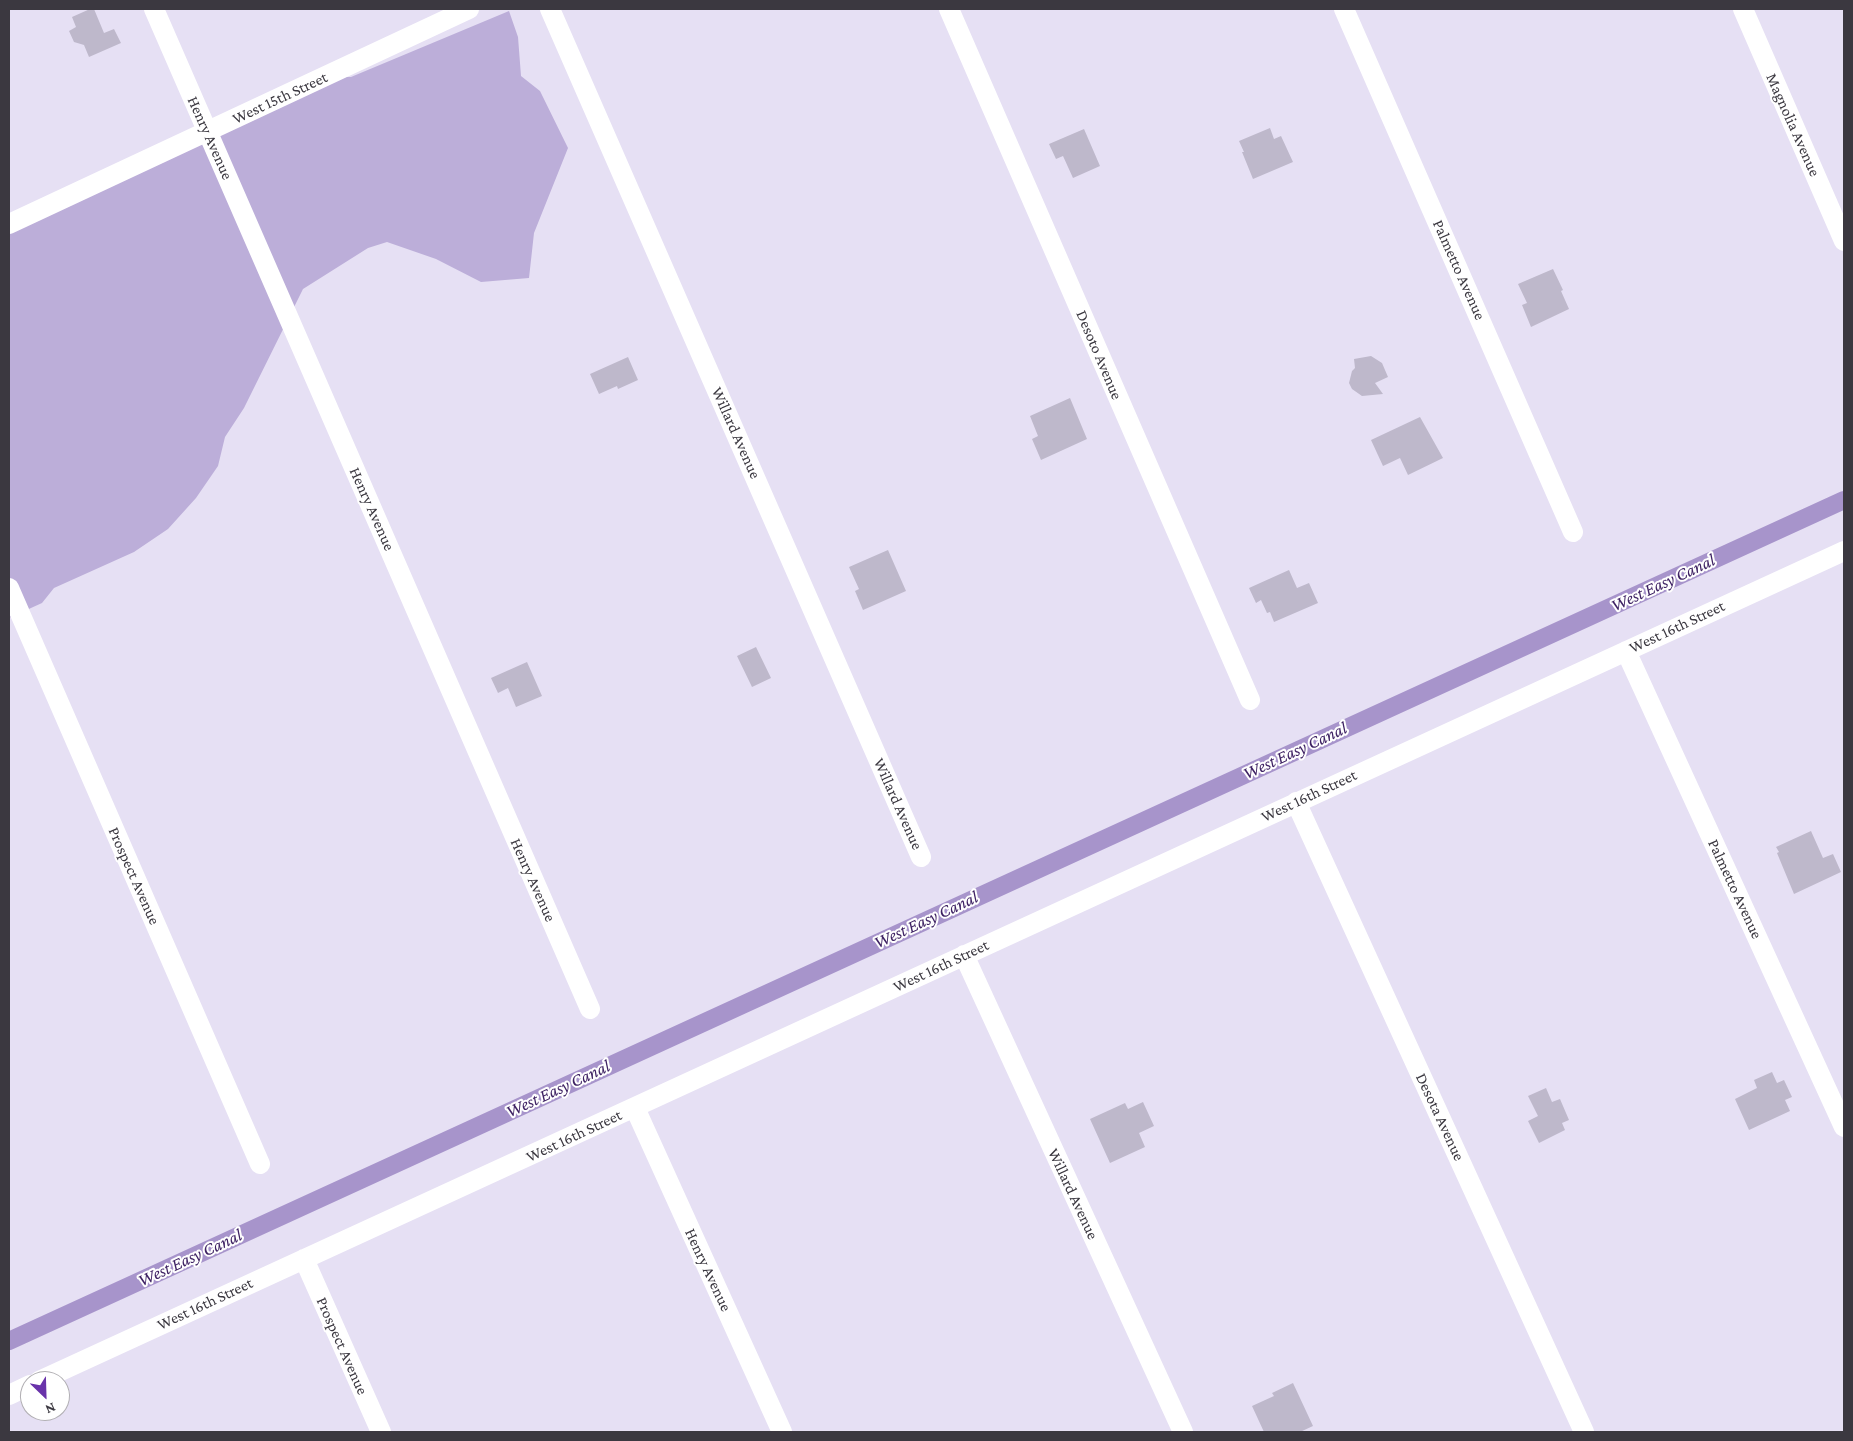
<!DOCTYPE html>
<html>
<head>
<meta charset="utf-8">
<style>
  body { margin:0 }
  #map { position:relative; width:1853px; height:1441px; overflow:hidden; background:#e6e0f4; font-family:"Crimson Pro",serif }
  canvas { display:block }
  .frame { position:absolute; inset:0; border:10px solid #3b3840; pointer-events:none }
  .north { position:absolute; left:20px; top:1371px; width:50px; height:50px; box-sizing:border-box; background:#fff; border:1px solid #b1afb3; border-radius:50%; rotate:156deg; font-size:14px; font-weight:700; line-height:20px; text-align:center; color:#3b3840 }
  .north::after { content:''; display:block; margin:auto; width:18px; height:22px; background:#6933aa; clip-path:polygon(50% 0,100% 100%,50% 72%,0 100%) }
</style>
</head>
<body>
<div id="map">
<canvas width="1853" height="1441"></canvas>
<div class="frame"></div>
<div class="north">N</div>
</div>
<script>
const ctx = document.querySelector('canvas').getContext('2d');
ctx.lineJoin = 'round';
function fillPath(path, color) {
  ctx.fillStyle = color;
  ctx.fill(path, 'evenodd');
}
function shape(rows) {
  const path = new Path2D();
  for (const r of rows) {
    path.moveTo(r[0], r[1]);
    for (let i = 2; i < r.length; i += 2) path.lineTo(r[i], r[i + 1]);
  }
  return path;
}
function stroke(path, color, width, dash) {
  ctx.strokeStyle = color;
  ctx.lineWidth = width;
  ctx.lineCap = dash ? 'butt' : 'round';
  ctx.setLineDash(dash || []);
  ctx.stroke(path);
}
function drawText(font, color, halo, rows, align = 'center') {
  ctx.font = font + ' "Crimson Pro",serif';
  ctx.lineWidth = 4;
  ctx.setLineDash([]);
  ctx.textBaseline = 'middle';
  ctx.strokeStyle = halo;
  ctx.fillStyle = color;
  for (const [text, x, y, turn = 0] of rows) {
    ctx.save();
    ctx.translate(x, y);
    ctx.rotate((+turn || 0) * Math.PI / 180);
    ctx.textAlign = isNaN(turn) ? turn : align;
    if (halo) ctx.strokeText(text, 0, 0);
    ctx.fillText(text, 0, 0);
    ctx.restore();
  }
}
const green = shape([
  [509,11,518,37,521,76,540,91,568,148,534,233,529,278,481,282,436,259,387,242,368,248,303,289,244,408,225,437,218,466,196,498,168,529,134,552,54,588,42,603,9,618,9,234,339,77,351,77]
]);
const canal = shape([
  [9,1341,1844,500]
]);
const building = shape([
  [90,9,94,9,104,33,114,29,121,43,89,57,84,45,74,42,69,31,76,27,72,17],
  [1270,128,1274,139,1281,136,1293,162,1253,179,1242,152,1244,152,1239,141],
  [1084,129,1100,166,1073,178,1063,156,1056,159,1049,144],
  [1553,269,1563,290,1561,291,1569,309,1531,327,1522,305,1527,303,1518,284],
  [1371,356,1382,363,1388,377,1375,383,1383,394,1362,396,1352,389,1349,383,1352,371,1355,368,1354,359],
  [628,357,638,380,618,389,617,386,599,394,590,374],
  [1070,398,1087,439,1041,460,1032,439,1038,436,1030,416],
  [1420,417,1443,458,1408,475,1400,458,1383,466,1371,440],
  [888,550,906,591,863,610,855,591,859,589,849,567],
  [1289,570,1297,588,1309,583,1318,603,1274,622,1270,612,1267,613,1261,600,1256,603,1249,588],
  [756,647,771,678,752,687,737,656],
  [527,662,542,696,516,707,508,688,498,693,491,678],
  [1811,831,1823,858,1833,854,1841,872,1794,894,1777,853,1779,852,1776,847],
  [1772,1072,1777,1083,1784,1080,1792,1097,1785,1100,1790,1111,1749,1130,1735,1099,1757,1088,1754,1080],
  [1546,1088,1552,1102,1560,1099,1569,1120,1562,1123,1565,1130,1539,1143,1528,1121,1538,1116,1528,1096],
  [1143,1102,1154,1126,1139,1133,1145,1147,1110,1163,1090,1119,1125,1103,1128,1109],
  [1293,1383,1313,1426,1300,1432,1264,1432,1252,1406,1274,1396,1272,1393]
]);
const street = shape([
  [154,9,590,1009],
  [550,9,921,857],
  [949,9,1250,700],
  [1344,9,1573,532],
  [1743,9,1844,241],
  [9,224,469,9],
  [9,588,260,1164],
  [1626,651,1844,1127],
  [1296,802,1584,1432],
  [964,955,1183,1432],
  [635,1108,782,1432],
  [304,1259,381,1432],
  [39,1381,1844,551],
  [9,1395,30,1385]
]);
const streetNames = [
  ["West 15th Street",280,98,-25],
  ["Magnolia Avenue",1793,125,66],
  ["Henry Avenue",210,138,66],
  ["Palmetto Avenue",1459,270,66],
  ["Desoto Avenue",1099,355,67],
  ["Willard Avenue",736,433,66],
  ["Henry Avenue",372,509,66],
  ["West 16th Street",1677,627,-25],
  ["West 16th Street",1309,796,-25],
  ["Willard Avenue",898,804,66],
  ["Prospect Avenue",134,876,66],
  ["Henry Avenue",533,880,66],
  ["Palmetto Avenue",1735,889,65],
  ["West 16th Street",941,966,-25],
  ["Desota Avenue",1440,1117,65],
  ["West 16th Street",574,1136,-25],
  ["Willard Avenue",1073,1194,65],
  ["Henry Avenue",708,1270,65],
  ["West 16th Street",205,1304,-25],
  ["Prospect Avenue",342,1346,66]
];
const waterNames = [
  ["West Easy Canal",1663,583,-25],
  ["West Easy Canal",1295,751,-25],
  ["West Easy Canal",926,920,-25],
  ["West Easy Canal",558,1089,-25],
  ["West Easy Canal",190,1258,-25]
];
fillPath(green, '#bcaed9');
stroke(canal, '#a794cb', 18);
fillPath(building, '#beb8cb');
stroke(street, '#fff', 20);
drawText('16px', '#3b3840', '#fff', streetNames);
drawText('italic 18px', '#3e2263', '#fff', waterNames);
</script>
</body>
</html>
